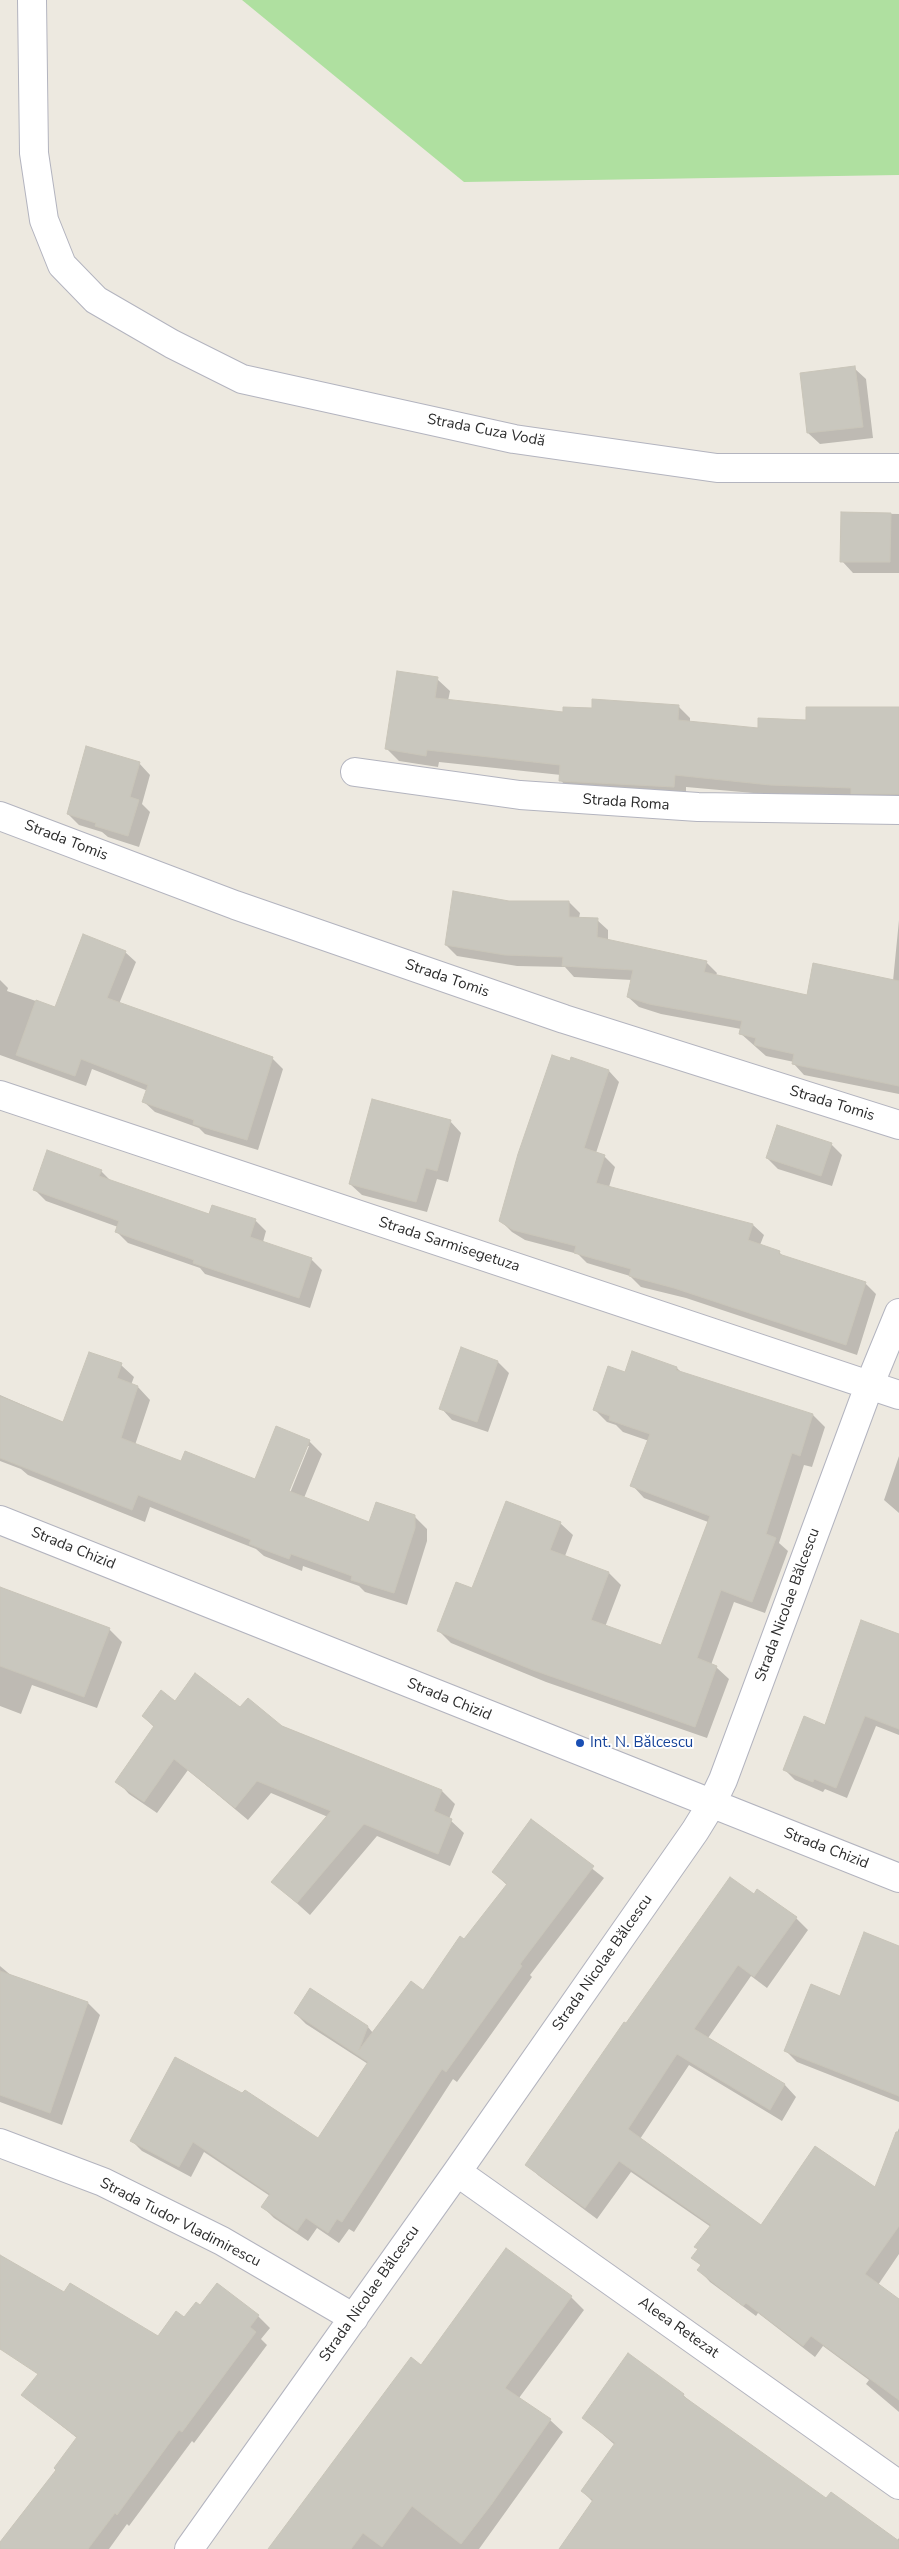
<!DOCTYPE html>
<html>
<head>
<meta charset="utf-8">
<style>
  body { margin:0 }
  canvas { display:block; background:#ede9e0 }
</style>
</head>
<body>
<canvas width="899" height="2549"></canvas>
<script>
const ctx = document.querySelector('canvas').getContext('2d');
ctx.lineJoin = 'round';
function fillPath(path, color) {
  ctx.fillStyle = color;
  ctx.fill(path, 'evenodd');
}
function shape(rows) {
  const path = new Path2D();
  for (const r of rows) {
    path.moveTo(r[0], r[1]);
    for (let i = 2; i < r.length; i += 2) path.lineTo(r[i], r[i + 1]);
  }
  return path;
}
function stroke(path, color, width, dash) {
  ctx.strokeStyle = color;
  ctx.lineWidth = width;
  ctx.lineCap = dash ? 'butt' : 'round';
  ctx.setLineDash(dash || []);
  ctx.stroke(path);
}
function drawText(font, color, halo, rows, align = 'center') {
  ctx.font = font + ' "Nunito Sans",sans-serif';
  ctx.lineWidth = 4;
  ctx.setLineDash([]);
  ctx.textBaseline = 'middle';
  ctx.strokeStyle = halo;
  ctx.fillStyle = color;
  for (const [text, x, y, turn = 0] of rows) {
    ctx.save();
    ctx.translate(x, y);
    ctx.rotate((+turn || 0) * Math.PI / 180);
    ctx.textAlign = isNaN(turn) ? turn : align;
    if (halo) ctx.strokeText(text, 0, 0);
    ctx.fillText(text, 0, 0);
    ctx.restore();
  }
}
const green = shape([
  [242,0,899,0,899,175,464,182]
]);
const shadow = shape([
  [854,368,866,379,873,438,820,444,808,433],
  [842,513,899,514,899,573,853,573,842,561],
  [437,679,450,691,448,701,564,713,593,710,678,706,690,718,690,723,759,730,899,708,899,806,686,787,686,799,573,792,560,780,561,775,439,762,438,767,399,761,387,749],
  [139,763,150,775,142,804,150,812,139,847,108,837,102,832,79,825,68,814],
  [509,902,569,902,580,913,579,918,597,920,608,930,608,941,706,962,717,973,716,975,808,996,893,981,899,920,899,1094,804,1075,794,1064,794,1062,766,1056,740,1033,741,1029,661,1014,639,1007,628,997,632,980,574,977,565,967,517,966,457,956,446,945],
  [125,952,136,962,119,1004,272,1058,283,1069,258,1150,205,1134,199,1128,155,1112,144,1102,148,1091,92,1069,86,1086,0,1055,0,980,8,988,7,991,56,1008],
  [609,1071,619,1082,596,1153,604,1156,615,1167,609,1187,753,1225,764,1235,760,1245,779,1252,784,1257,865,1283,876,1294,857,1355,686,1298,641,1287,630,1276,587,1263,578,1254,525,1240,512,1232,501,1221],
  [450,1121,461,1133,448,1182,437,1179,427,1212,362,1195,350,1184],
  [831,1144,842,1155,832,1186,778,1169,767,1158],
  [101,1171,111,1181,210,1215,255,1220,266,1231,263,1242,311,1259,322,1270,310,1308,205,1274,200,1268,128,1243,117,1232,118,1227,46,1201,34,1189],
  [633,1353,677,1368,682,1373,813,1415,825,1427,812,1467,804,1465,779,1543,788,1551,765,1613,734,1602,711,1665,716,1667,729,1679,707,1738,546,1682,451,1643,438,1630,472,1590,560,1523,573,1535,565,1556,609,1573,621,1585,605,1627,661,1647,708,1522,644,1498,632,1485,649,1441,623,1432,616,1425,607,1422,595,1410,626,1374],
  [498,1362,509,1373,488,1432,452,1420,441,1408],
  [121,1365,134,1377,131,1385,138,1387,150,1400,135,1445,182,1463,255,1480,309,1441,322,1454,304,1498,370,1524,414,1516,427,1529,427,1541,407,1605,365,1592,359,1586,303,1566,302,1571,264,1556,256,1549,150,1507,145,1522,28,1475,21,1469,0,1461,0,1395,64,1423],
  [306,1446,309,1446,288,1498,285,1497],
  [899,1456,899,1513,884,1500],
  [0,1589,109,1629,122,1642,97,1708,32,1685,21,1714,0,1706],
  [899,1639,899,1735,876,1726,847,1798,825,1789,823,1792,795,1780,784,1769,826,1726],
  [175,1702,240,1709,442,1791,455,1804,449,1819,464,1833,450,1866,377,1836,310,1915,273,1882,328,1817,271,1793,248,1820,188,1770,157,1813,129,1794,117,1781,155,1728,143,1716],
  [532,1821,604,1878,530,1975,532,1977,457,2082,453,2079,354,2232,349,2229,339,2243,317,2228,308,2241,274,2218,263,2207,270,2196,204,2152,191,2177,142,2151,131,2140,318,2140,368,2064,306,2024,295,2013,368,2027,373,2033,423,1992,508,1886,493,1872],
  [758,1891,796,1918,808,1930,767,1988,751,1976,708,2038,785,2085,796,2097,782,2121,689,2065,640,2139,762,2226,876,2189,899,2128,899,2254,878,2285,899,2301,899,2412,866,2384,869,2380,823,2346,815,2357,758,2313,756,2316,710,2282,699,2270,702,2266,693,2258,711,2227,631,2172,597,2219,539,2176,527,2165,626,2025],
  [899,1947,899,2102,797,2062,786,2051,841,1997],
  [0,1966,13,1977,88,2003,100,2015,62,2125,0,2102],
  [506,2250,571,2297,584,2310,519,2398,550,2420,563,2432,479,2549,270,2549,421,2366],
  [0,2256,65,2294,158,2337,201,2307,258,2316,270,2328,261,2339,267,2345,194,2443,192,2441,129,2526,127,2524,109,2549,11,2549,77,2438,23,2395,39,2375,0,2300],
  [683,2395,694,2405,827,2500,897,2541,899,2538,899,2549,560,2549,593,2502,582,2491,615,2445,584,2418]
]);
const building = shape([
  [855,366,863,427,807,433,800,373,855,366],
  [841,512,891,513,890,562,840,562,841,512],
  [397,671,438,677,435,698,563,712,563,707,592,708,592,699,679,705,678,720,758,728,758,718,806,720,806,707,899,707,899,794,851,794,851,788,770,785,675,775,674,787,559,781,560,765,427,750,426,756,385,749,397,671],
  [86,746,140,762,130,797,139,800,128,836,95,826,96,823,67,814,86,746],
  [453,891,509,901,569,901,569,917,598,918,597,937,707,961,704,972,807,995,813,963,899,981,899,1086,792,1064,794,1054,754,1045,756,1038,739,1034,742,1021,649,1004,627,997,633,970,562,966,563,957,505,955,445,945,453,891],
  [83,934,126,951,107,998,273,1057,247,1140,193,1124,194,1120,142,1102,148,1085,81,1059,75,1076,16,1055,36,1000,55,1007,83,934],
  [552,1055,570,1061,571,1057,609,1070,584,1148,605,1155,596,1183,753,1224,748,1240,780,1251,779,1254,866,1282,846,1345,674,1288,629,1276,631,1269,574,1253,576,1246,513,1230,499,1221,518,1154,552,1055],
  [372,1099,451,1120,437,1171,426,1168,416,1202,349,1184,372,1099],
  [777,1125,832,1143,821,1176,766,1158,777,1125],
  [47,1150,102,1170,99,1176,209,1214,212,1205,256,1219,250,1237,312,1258,299,1298,193,1263,194,1260,115,1232,119,1221,33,1190,47,1150],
  [461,1347,498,1361,477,1422,439,1409,461,1347],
  [632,1351,677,1367,676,1370,813,1414,800,1456,792,1453,766,1534,776,1538,752,1602,721,1590,697,1658,717,1666,695,1727,533,1670,437,1631,456,1582,472,1588,506,1501,561,1522,550,1550,609,1572,591,1620,661,1645,710,1516,630,1486,650,1434,609,1420,610,1416,593,1410,608,1366,625,1372,632,1351],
  [89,1352,122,1363,117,1378,138,1386,121,1438,181,1461,185,1451,255,1479,276,1426,310,1440,289,1491,369,1522,376,1502,415,1515,415,1528,394,1593,351,1580,352,1576,291,1554,289,1559,249,1544,251,1540,138,1495,132,1510,0,1458,0,1396,63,1422,89,1352],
  [0,1587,110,1628,84,1697,0,1666,0,1587],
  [861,1620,899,1634,899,1729,865,1716,836,1788,814,1779,813,1782,783,1770,804,1716,825,1725,861,1620],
  [195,1673,240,1707,248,1698,282,1726,442,1790,434,1811,452,1819,438,1854,364,1824,297,1903,271,1882,331,1811,257,1781,235,1808,174,1759,144,1802,115,1782,154,1726,142,1716,161,1690,175,1701,195,1673],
  [531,1819,594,1866,520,1964,522,1966,446,2072,442,2069,342,2222,337,2219,328,2233,306,2218,297,2231,261,2207,270,2194,193,2142,179,2167,130,2141,175,2057,242,2093,245,2090,318,2138,368,2062,294,2013,310,1988,368,2026,359,2050,411,1981,423,1990,460,1936,464,1939,507,1884,492,1872,531,1819],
  [730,1877,754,1894,757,1889,797,1917,754,1977,738,1965,694,2029,785,2084,770,2110,677,2054,628,2129,761,2225,815,2146,875,2187,896,2132,899,2132,899,2226,865,2274,899,2299,899,2400,811,2336,803,2346,746,2303,743,2306,697,2270,701,2265,691,2258,698,2249,694,2247,711,2225,619,2161,585,2208,525,2165,624,2022,626,2023,730,1877],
  [864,1932,899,1946,899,2096,784,2051,811,1984,840,1996,864,1932],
  [0,1971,88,2002,50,2113,0,2095,0,1971],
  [506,2248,572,2296,505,2388,551,2419,491,2505,461,2544,412,2506,382,2547,363,2533,351,2549,268,2549,411,2357,421,2365,506,2248],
  [0,2255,64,2292,70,2283,158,2336,176,2311,184,2317,196,2302,200,2305,217,2283,259,2315,250,2327,256,2332,182,2432,179,2430,117,2515,115,2513,88,2549,0,2549,0,2542,56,2470,54,2468,77,2437,21,2395,38,2374,0,2349,0,2255],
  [628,2353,684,2394,683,2396,826,2498,831,2492,899,2541,899,2549,559,2549,593,2500,581,2491,615,2443,582,2418,628,2353]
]);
const minor = shape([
  [32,0,34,153,44,220,62,265,96,300,172,344,242,379,514,439,717,468,899,468],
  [355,772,520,795,698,807,899,810],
  [0,816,235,905,564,1019,899,1125],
  [0,1095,899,1395],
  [0,1520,899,1878],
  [0,2143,103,2182,222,2241,354,2318],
  [457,2172,899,2485],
  [189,2549,457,2172,695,1831,711,1805,723,1780,869,1386,899,1313]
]);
const markers = [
  [580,1743,5,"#1a4fb4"]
];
const streetNames = [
  ["Strada Cuza Vodă",486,431,11],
  ["Strada Roma",626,803,4],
  ["Strada Tomis",66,841,21],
  ["Strada Tomis",447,979,19],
  ["Strada Tomis",832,1104,17],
  ["Strada Sarmisegetuza",449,1245,18],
  ["Strada Chizid",73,1549,22],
  ["Strada Nicolae Bălcescu",788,1605,-70],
  ["Strada Chizid",449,1700,22],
  ["Strada Chizid",826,1849,21],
  ["Strada Nicolae Bălcescu",603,1963,-55],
  ["Strada Tudor Vladimirescu",180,2223,27],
  ["Strada Nicolae Bălcescu",370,2294,-55],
  ["Aleea Retezat",678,2328,35]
];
const transitNames = [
  ["Int. N. Bălcescu",590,1743]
];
fillPath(green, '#afe0a0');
fillPath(shadow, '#0003');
fillPath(building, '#c9c7be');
stroke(building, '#c9c5b9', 1);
stroke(minor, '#b3b4bf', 30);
stroke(minor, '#fff', 28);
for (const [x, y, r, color] of markers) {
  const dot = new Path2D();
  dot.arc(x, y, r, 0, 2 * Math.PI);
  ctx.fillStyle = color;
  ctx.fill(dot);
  stroke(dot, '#fff', 2);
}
drawText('15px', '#2c2c2c', '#fff', streetNames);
drawText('15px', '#164399', '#fff', transitNames, 'left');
</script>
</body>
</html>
